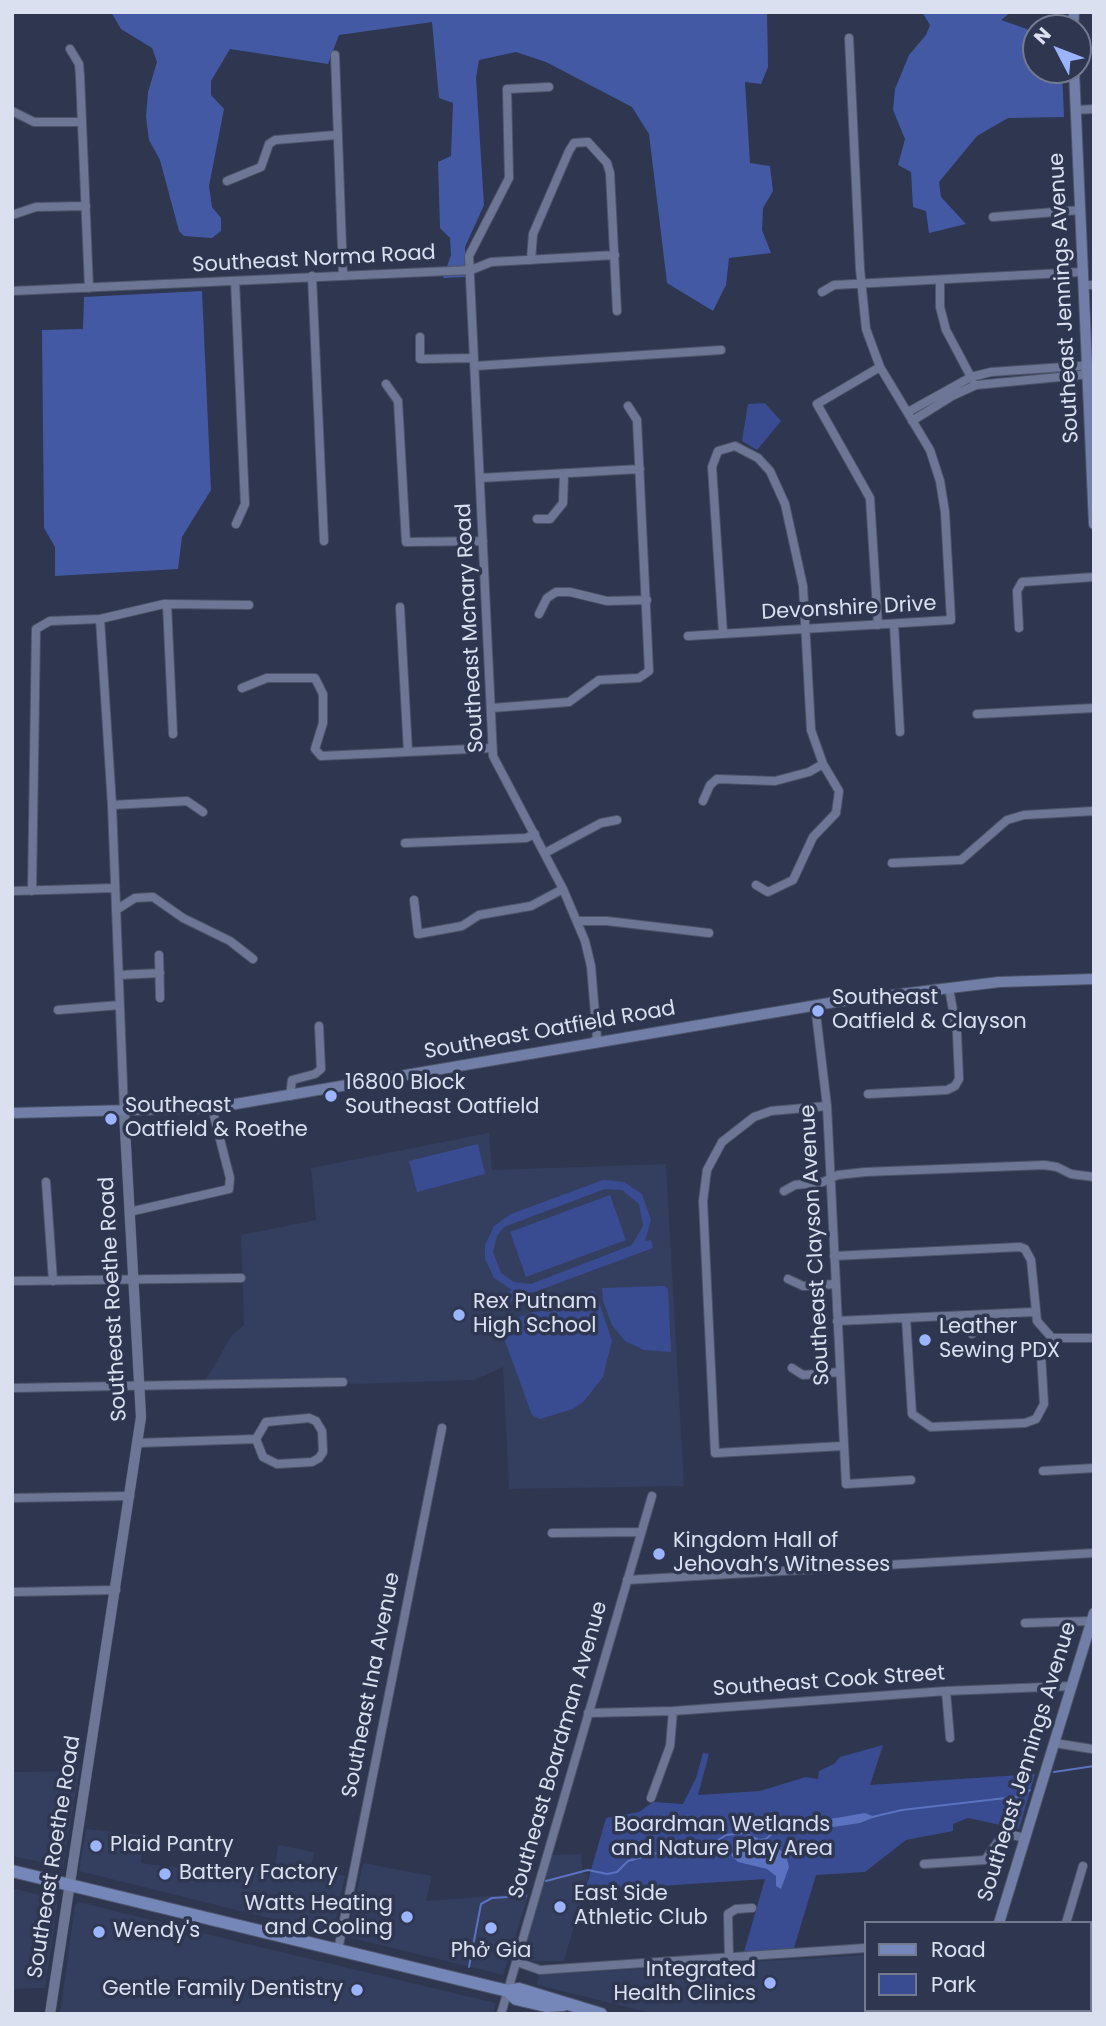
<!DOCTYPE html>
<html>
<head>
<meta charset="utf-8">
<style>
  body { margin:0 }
  #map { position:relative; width:1106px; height:2026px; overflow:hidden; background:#2e3650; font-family:Poppins,sans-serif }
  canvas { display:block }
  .frame { position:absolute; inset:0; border:14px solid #dae0f0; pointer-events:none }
  .legend { position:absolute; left:864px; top:1921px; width:228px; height:91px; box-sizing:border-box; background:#2e3650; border:2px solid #737a90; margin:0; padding:9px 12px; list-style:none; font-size:21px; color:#dae0f0 }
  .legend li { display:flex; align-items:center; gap:14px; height:35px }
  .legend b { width:35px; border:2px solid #737a90 }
  .north { position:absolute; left:1022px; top:14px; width:70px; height:70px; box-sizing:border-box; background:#2e3650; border:2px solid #737a90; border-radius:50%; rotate:312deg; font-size:19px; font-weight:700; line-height:28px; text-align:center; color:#dae0f0 }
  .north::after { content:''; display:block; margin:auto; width:24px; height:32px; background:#9cb4fd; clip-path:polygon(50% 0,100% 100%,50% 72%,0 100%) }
</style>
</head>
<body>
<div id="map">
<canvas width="1106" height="2026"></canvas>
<div class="frame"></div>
<ul class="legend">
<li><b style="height:9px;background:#7586b9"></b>Road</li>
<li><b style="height:19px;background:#3a4c91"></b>Park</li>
</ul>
<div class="north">N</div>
</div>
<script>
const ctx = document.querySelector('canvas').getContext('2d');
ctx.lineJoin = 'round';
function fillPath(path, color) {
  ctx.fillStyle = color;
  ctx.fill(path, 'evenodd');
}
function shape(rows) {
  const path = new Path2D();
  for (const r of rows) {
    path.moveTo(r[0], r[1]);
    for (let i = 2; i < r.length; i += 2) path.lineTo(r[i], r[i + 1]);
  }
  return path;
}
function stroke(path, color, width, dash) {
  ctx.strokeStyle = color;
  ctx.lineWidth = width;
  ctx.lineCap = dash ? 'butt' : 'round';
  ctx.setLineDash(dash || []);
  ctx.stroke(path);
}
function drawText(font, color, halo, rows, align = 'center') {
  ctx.font = font + ' Poppins,sans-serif';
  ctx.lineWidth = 7;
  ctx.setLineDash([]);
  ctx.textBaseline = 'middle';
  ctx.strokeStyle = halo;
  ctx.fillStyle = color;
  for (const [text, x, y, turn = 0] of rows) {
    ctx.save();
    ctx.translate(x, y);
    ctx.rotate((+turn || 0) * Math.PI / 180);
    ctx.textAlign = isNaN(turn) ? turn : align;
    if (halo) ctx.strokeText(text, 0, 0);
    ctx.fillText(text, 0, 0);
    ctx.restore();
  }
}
const built = shape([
  [489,1133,492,1170,666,1164,684,1486,509,1489,503,1367,474,1380,350,1384,347,1379,205,1381,232,1335,244,1325,241,1235,316,1220,311,1168],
  [79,1771,63,1867,12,1856,12,1772],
  [86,1829,143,1835,141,1863,169,1867,275,1867,278,1845,314,1852,311,1868,345,1876,333,1934,79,1871],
  [581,1854,583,1873,589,1874,564,1961,527,1961,523,1955,552,1855],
  [363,1863,432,1876,426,1901,529,1893,503,1975,348,1937],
  [12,1888,58,1900,45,1988,12,1989],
  [79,1902,235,1941,496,2003,493,2014,60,2014,75,1905],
  [866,1955,866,2010,900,2010,900,2014,655,2014,537,1985,539,1975]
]);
const green = shape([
  [765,403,781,421,757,450,742,441,748,404],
  [478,1144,485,1174,417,1192,409,1161],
  [603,1180,624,1182,642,1194,651,1220,645,1241,651,1240,653,1248,502,1304,499,1296,512,1290,494,1278,485,1259,485,1245,494,1226,511,1214],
  [605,1189,622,1190,639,1204,643,1226,632,1245,531,1284,514,1282,501,1273,493,1252,497,1236,504,1227],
  [610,1195,626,1240,526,1277,510,1232],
  [664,1286,668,1289,671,1352,644,1350,625,1341,612,1325,603,1301,602,1288],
  [592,1291,596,1293,612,1341,603,1377,584,1401,573,1409,540,1419,532,1415,501,1330,506,1322],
  [883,1745,870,1785,1035,1774,1019,1829,968,1818,953,1824,953,1831,906,1840,865,1872,816,1875,794,1948,744,1952,765,1879,585,1891,606,1818,639,1812,653,1802,683,1804,696,1778,703,1753,709,1754,698,1795,760,1791,806,1777,818,1779,819,1771,834,1764,840,1757]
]);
const forest = shape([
  [111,12,767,12,768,67,761,84,745,82,750,163,770,166,773,191,763,208,762,230,771,253,729,258,726,285,713,311,667,283,649,134,632,107,546,62,516,52,479,60,476,78,484,205,465,247,465,277,443,278,451,255,450,238,440,228,438,162,451,156,453,103,439,98,432,22,339,35,328,64,230,49,211,81,211,95,224,109,209,186,212,207,221,218,221,231,212,238,184,236,179,231,160,160,149,140,146,117,148,92,157,62,152,48,121,29],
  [922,12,1011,12,1001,20,1027,29,1036,43,1036,70,1062,70,1064,117,1008,118,977,136,939,182,941,197,966,224,929,233,926,211,913,207,911,172,898,165,905,139,893,110,895,89,909,55,926,35,930,25],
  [202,291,211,490,182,537,178,569,55,576,55,547,44,528,42,330,83,329,84,297]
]);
const water = shape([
  [865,1813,875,1817,860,1823,827,1828,813,1822],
  [738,1848,779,1849,786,1855,789,1867,781,1889,776,1886,776,1876,767,1869,738,1862,731,1855]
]);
const stream = shape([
  [1054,1772,1094,1766],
  [872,1817,902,1810,1023,1796,1030,1790],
  [546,1881,588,1870,607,1874,617,1872,628,1861,657,1853,703,1850,726,1835,744,1833,759,1840,766,1839,778,1828,815,1822],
  [469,1967,481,1904,492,1898,526,1896]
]);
const minor = shape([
  [70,49,79,64,80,76,89,288],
  [335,55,343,275],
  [549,87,507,89,509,178,469,256,493,756,563,889,585,941,591,966,597,1038,591,1044],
  [1076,110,1094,109],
  [12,111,34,122,82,122],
  [227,181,261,167,269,144,275,140,336,135],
  [12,215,36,207,86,206],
  [993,217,1080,210],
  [531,260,533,234,569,151,574,143,588,142,607,163,610,173,617,311],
  [312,276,324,541],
  [940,280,940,307,946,330,972,379],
  [235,281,245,504,236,524],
  [1083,285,1094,285],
  [12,291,471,270,491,262,615,255],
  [822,292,834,285,1082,272],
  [420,337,420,359,474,358],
  [475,366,721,350],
  [386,384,398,401,406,542,483,541],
  [908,412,971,377,991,372,1094,365],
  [912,421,952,396,976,385,1081,375,1094,370],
  [480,478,640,469],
  [537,519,550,519,563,503,564,475],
  [167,604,173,734],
  [400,607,408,752],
  [539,614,547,598,556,592,570,592,607,601,647,600],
  [100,619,112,805,124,1111],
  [894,624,900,732],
  [878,625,870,498,817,404,880,367],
  [1019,628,1017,591,1022,582,1094,577],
  [723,633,712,467,718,451,735,446,758,458,770,471,785,504,803,586,811,730,823,764,839,791,836,813,813,837,793,880,768,892,756,885],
  [688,636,951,620,945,512,940,481,930,450,880,367,866,329,860,269,849,38],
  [242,688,267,678,315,678,323,694,323,723,315,749,321,756,492,748],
  [492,708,569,702,599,680,639,678,649,671,637,420,628,406],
  [977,714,1094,708],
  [703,801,710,785,717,779,775,781,809,772,823,764],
  [112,805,187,801,203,812],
  [405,843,526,838,535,834],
  [545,853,601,823,617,820],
  [892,863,961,860,1007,820,1024,815,1094,811],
  [12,891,115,888],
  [32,891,36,629,50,621,100,619,164,604,249,605],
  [414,900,418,934,462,926,479,915,531,906,563,889],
  [116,910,135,898,153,897,183,918,230,941,253,959],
  [577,921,607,921,709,933],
  [159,955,160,998],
  [119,975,160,973],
  [815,1005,827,1106,846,1484,911,1480],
  [58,1010,120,1005],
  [868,1094,947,1090,955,1086,959,1079,957,1033,949,988],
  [290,1096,292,1080,315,1074,321,1069,319,1026],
  [827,1106,771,1111,754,1117,722,1142,707,1170,703,1201,715,1453,843,1446],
  [46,1182,53,1281],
  [784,1191,795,1185,823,1182,838,1175,865,1172,1044,1165,1057,1167,1071,1174,1094,1177],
  [129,1212,229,1189,230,1178,212,1108],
  [834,1256,1020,1247,1025,1249,1031,1260,1037,1321,1052,1338],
  [788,1279,803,1286,836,1284],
  [12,1281,241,1278],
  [971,1315,972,1334],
  [906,1318,912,1414,931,1427,1025,1423,1036,1419,1044,1404,1041,1354,1052,1338],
  [837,1321,1034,1312],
  [1052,1338,1094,1338],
  [792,1368,803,1375,840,1372],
  [12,1388,343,1382],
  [309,1418,316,1421,322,1431,323,1452,319,1458,312,1462,277,1464,263,1457,256,1439,266,1422,309,1418],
  [138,1443,256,1439],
  [1043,1471,1094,1468],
  [12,1498,130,1496],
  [552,1533,640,1532],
  [627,1580,1094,1553],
  [12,1592,116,1590],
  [1025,1623,1091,1621],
  [946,1691,950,1738],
  [588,1713,673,1711,946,1691,1072,1686],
  [1054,1743,1092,1749],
  [651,1798,670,1746,673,1711],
  [924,1864,985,1860,1004,1833,1025,1838],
  [1066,1923,1083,1866],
  [1090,1932,1094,1932],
  [338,1950,442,1428],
  [729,1958,728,1914,736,1909,752,1908],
  [517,1962,540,1970,866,1948],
  [501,2014,652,1496]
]);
const tertiary = shape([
  [50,2014,141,1417,124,1111]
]);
const secondary = shape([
  [1073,28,1074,12],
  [1074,70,1094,524],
  [12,1113,212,1108,835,1002,999,982,1094,979],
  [999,1923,1094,1613],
  [970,2014,971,2010]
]);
const primary = shape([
  [12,1871,508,1991,519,1989,601,2014],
  [508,1991,516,1999,546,2006,563,2005]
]);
const markers = [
  [818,1011,7,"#9cb4fd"],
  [331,1096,7,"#9cb4fd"],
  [111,1119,7,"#9cb4fd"],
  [459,1315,7,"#9cb4fd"],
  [925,1340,7,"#9cb4fd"],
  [659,1554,7,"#9cb4fd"],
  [96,1846,7,"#9cb4fd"],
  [165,1874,7,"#9cb4fd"],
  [560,1907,7,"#9cb4fd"],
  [407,1917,7,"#9cb4fd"],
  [491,1928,7,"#9cb4fd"],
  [99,1932,7,"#9cb4fd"],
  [770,1983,7,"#9cb4fd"],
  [357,1990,7,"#9cb4fd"]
];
const streetNames = [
  ["Southeast Norma Road",314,260,-3],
  ["Southeast Jennings Avenue",1065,298,-93],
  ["Devonshire Drive",849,609,-3],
  ["Southeast Mcnary Road",471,628,-93],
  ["Southeast Oatfield Road",550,1031,-10],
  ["Southeast Clayson Avenue",816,1245,-93],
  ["Southeast Roethe Road",114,1299,-93],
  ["Southeast Cook Street",829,1682,-4],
  ["Southeast Ina Avenue",372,1685,-79],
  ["Southeast Boardman Avenue",559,1750,-74],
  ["Southeast Jennings Avenue",1028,1762,-73],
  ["Southeast Roethe Road",55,1857,-81]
];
const poiNames = [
  ["Southeast",832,999],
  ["Oatfield & Clayson",832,1023],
  ["16800 Block",345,1084],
  ["Southeast Oatfield",345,1108],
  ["Southeast",125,1107],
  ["Oatfield & Roethe",125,1131],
  ["Rex Putnam",473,1303],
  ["High School",473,1327],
  ["Leather",939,1328],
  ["Sewing PDX",939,1352],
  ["Kingdom Hall of",673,1542],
  ["Jehovah’s Witnesses",673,1566],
  ["Plaid Pantry",110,1846],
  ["Battery Factory",179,1874],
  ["East Side",574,1895],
  ["Athletic Club",574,1919],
  ["Watts Heating",393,1905,"right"],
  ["and Cooling",393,1929,"right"],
  ["Wendy's",113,1932],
  ["Phở Gia",491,1952,"center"],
  ["Integrated",756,1971,"right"],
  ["Health Clinics",756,1995,"right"],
  ["Gentle Family Dentistry",343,1990,"right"]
];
const parkNames = [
  ["Boardman Wetlands",722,1826],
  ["and Nature Play Area",722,1850]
];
fillPath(built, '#343e5f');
fillPath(green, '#3a4c91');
fillPath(forest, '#4459a4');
fillPath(water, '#5b72c0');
stroke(stream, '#5b72c0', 2);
stroke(minor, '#4d5469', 10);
stroke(tertiary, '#4d5469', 11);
stroke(secondary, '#4d5469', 12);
stroke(primary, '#4d5469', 14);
stroke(minor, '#6d7795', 8);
stroke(tertiary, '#6d7795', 10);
stroke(secondary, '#717ea7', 10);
stroke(primary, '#7586b9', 12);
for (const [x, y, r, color] of markers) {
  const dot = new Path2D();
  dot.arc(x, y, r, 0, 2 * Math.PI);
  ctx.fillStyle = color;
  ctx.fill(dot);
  stroke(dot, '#2e3650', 2.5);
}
drawText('21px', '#dae0f0', '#2e3650', streetNames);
drawText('21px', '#dae0f0', '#2e3650', poiNames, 'left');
drawText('21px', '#d7dff5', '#2e3650', parkNames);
</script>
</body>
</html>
